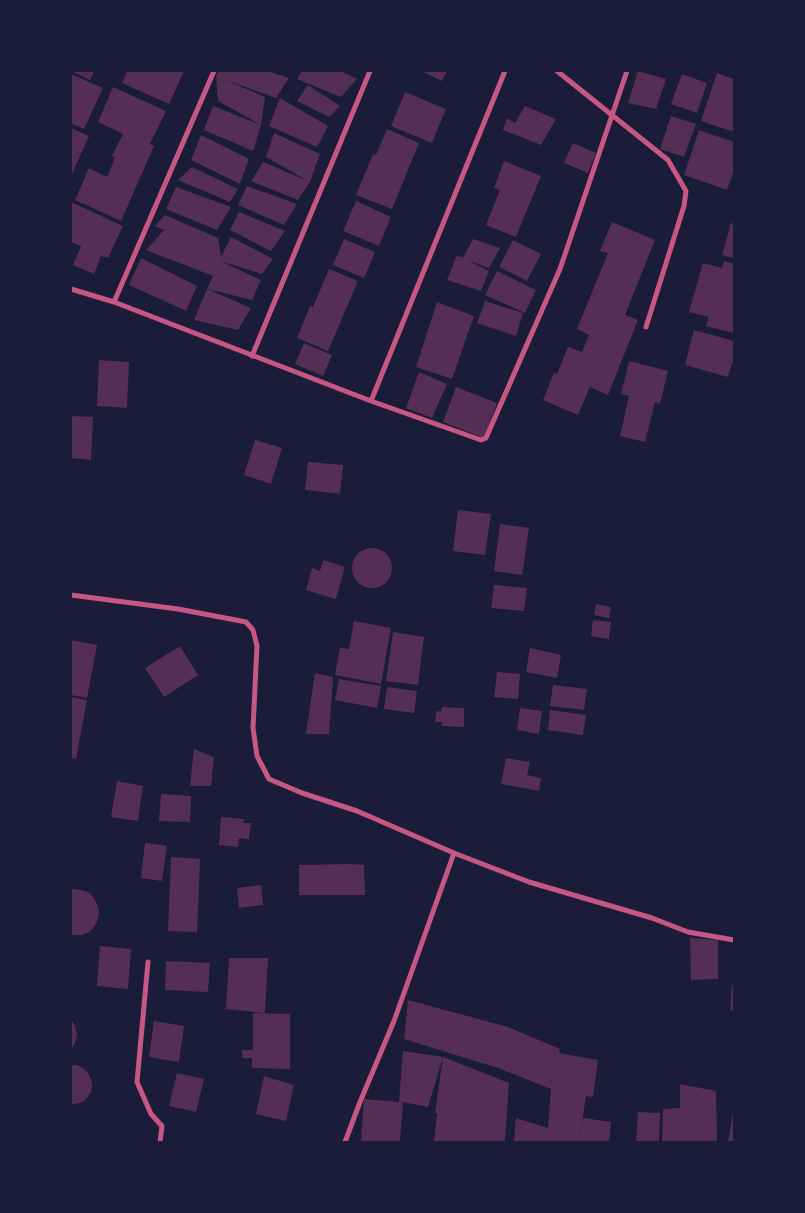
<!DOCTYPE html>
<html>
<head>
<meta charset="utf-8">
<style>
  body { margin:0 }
  #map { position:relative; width:805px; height:1213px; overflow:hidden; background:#1b1b3a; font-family:"Fira Sans",sans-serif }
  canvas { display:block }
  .frame { position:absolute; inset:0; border:72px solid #1b1b3a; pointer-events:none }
</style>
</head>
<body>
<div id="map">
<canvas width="805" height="1213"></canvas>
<div class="frame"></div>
</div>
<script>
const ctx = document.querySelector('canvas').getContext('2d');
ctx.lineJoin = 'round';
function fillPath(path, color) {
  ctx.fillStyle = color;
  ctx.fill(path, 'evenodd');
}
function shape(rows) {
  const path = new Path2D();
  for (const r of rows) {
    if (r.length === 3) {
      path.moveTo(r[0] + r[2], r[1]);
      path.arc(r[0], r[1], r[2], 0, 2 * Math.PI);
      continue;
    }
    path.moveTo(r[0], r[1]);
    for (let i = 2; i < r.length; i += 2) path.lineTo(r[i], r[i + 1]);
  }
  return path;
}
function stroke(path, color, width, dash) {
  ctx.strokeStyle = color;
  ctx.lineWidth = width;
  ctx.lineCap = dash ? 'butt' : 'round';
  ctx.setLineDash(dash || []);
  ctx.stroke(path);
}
const building = shape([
  [71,71,94,71,90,80],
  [127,71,184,71,169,104,122,83],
  [219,71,267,71,289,78,276,98,223,79,265,97,261,125,253,151,204,130,213,106,261,125,218,101,216,76],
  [302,71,340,71,357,79,341,97,297,79],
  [421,71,447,71,442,81],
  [638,71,666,79,656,109,628,103],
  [717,73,734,79,734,132,701,121],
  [71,74,103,88,84,129,71,123],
  [682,74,707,83,697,113,671,104],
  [308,85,340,106,329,117,297,101],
  [113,87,166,111,150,144,154,146,121,221,75,200,89,168,107,177,115,158,112,156,123,134,98,122],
  [405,92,446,109,432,143,391,126],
  [280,98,328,126,317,147,269,126],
  [525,106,556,119,541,145,503,130,507,118,515,123],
  [671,116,696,124,684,157,660,149],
  [71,128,89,136,71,176],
  [387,129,419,143,392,209,356,195,373,154,376,155],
  [699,130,734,142,734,170,727,190,684,175],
  [274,133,320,154,310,182,298,200,251,181,263,162,308,181,266,157],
  [201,135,249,159,240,184,191,160],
  [573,143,596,153,588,173,564,163],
  [504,161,541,176,516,237,486,225,500,190,494,188],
  [192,167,238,189,230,202,178,180],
  [247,186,297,204,284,225,238,205],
  [176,187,231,207,217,230,166,209],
  [356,201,391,217,379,246,343,231],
  [71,202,123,226,108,258,101,256,94,274,73,265,81,246,71,242],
  [239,212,285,231,271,251,230,230],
  [165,215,218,238,221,257,231,237,273,259,262,274,220,261,261,280,252,300,207,289,213,276,146,250,164,230,155,226],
  [612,222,655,240,625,315,638,320,608,395,590,387,578,415,543,400,554,373,557,374,568,347,582,352,589,335,577,329,608,253,600,251],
  [731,223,734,224,734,258,722,255],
  [344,239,375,252,364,278,333,265],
  [473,239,500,248,489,268,467,260,489,271,481,291,447,280,457,255,463,258],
  [513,240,541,254,527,281,499,267],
  [141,258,197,286,186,311,129,285],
  [724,261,734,264,734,333,706,326,709,317,689,312,703,263,722,268],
  [329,269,358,281,328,351,297,338,310,306,313,307],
  [497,271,536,290,525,313,485,295],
  [207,289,251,308,238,330,194,320],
  [485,301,523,313,516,336,477,323],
  [437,302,474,316,452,379,416,367],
  [694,330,734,341,734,357,728,377,685,365],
  [304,343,332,355,323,376,295,364],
  [99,360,129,362,127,408,97,406],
  [629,361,668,371,660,404,655,402,645,442,620,436,629,396,621,394],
  [419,372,447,384,432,418,406,408],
  [456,387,497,403,484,438,443,422],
  [71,416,93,417,91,460,71,458],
  [255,440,282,448,271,484,244,475],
  [308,462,343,465,340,494,305,490],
  [458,510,491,514,485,555,453,551],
  [500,524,529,528,522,575,494,571],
  [372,568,20],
  [323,560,345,567,336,599,306,590,312,568,320,571],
  [494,585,527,588,524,611,491,608],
  [596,604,611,607,609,618,594,615],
  [593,620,611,622,609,639,591,636],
  [354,621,391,628,381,684,335,675,340,648,349,649],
  [393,632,424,637,418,685,386,681],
  [71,640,97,645,87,698,71,695],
  [180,646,198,675,164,697,145,668],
  [530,648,561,655,557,678,526,672],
  [497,672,520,674,518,699,494,697],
  [315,673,333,677,329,734,306,734],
  [339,679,381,686,377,708,335,700],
  [553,685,587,689,584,710,550,706],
  [387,687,417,691,414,713,384,709],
  [71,697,87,700,76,759,71,758],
  [442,707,464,708,464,727,442,726,442,722,435,722,436,711,441,712],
  [520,708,542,711,539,734,517,730],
  [550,710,586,715,583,735,548,730],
  [194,749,214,757,211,786,190,786],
  [506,758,530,762,527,775,541,778,539,791,501,784],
  [117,781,143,786,138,821,111,817],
  [161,794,191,796,190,822,159,821],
  [221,817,244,819,243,823,251,823,249,839,239,838,238,847,219,845],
  [145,843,167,846,162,881,141,878],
  [171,857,200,859,197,932,168,931],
  [350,864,364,865,365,895,299,895,299,865],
  [261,885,263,905,239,908,237,888],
  [73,889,81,890,88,892,93,897,97,904,99,912,98,919,95,926,89,932,82,935,71,935,71,890],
  [690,938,718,940,718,979,691,980],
  [100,946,131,949,128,989,97,986],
  [229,958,268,958,265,1013,226,1009],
  [166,961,210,963,208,992,165,990],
  [732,985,734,985,734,1011,730,1010],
  [408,1000,508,1027,560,1049,559,1053,598,1060,593,1097,586,1096,579,1142,514,1142,516,1118,548,1128,551,1089,498,1068,404,1039],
  [253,1013,290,1014,290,1069,252,1068,252,1058,242,1058,242,1050,253,1050],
  [71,1019,75,1026,77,1035,75,1043,71,1050],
  [154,1021,184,1026,179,1062,149,1057],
  [403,1051,443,1057,509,1083,505,1142,434,1142,437,1113,435,1113,443,1057,428,1107,403,1102,400,1142,361,1142,364,1099,399,1102],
  [71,1065,77,1065,83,1068,88,1073,91,1079,92,1086,91,1092,87,1098,83,1102,71,1105],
  [177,1073,204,1079,196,1112,169,1106],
  [264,1076,294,1085,286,1121,256,1114],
  [680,1084,716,1091,717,1142,662,1142,663,1109,680,1108],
  [638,1112,660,1113,659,1142,636,1142],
  [733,1112,734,1112,734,1142,728,1142],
  [583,1118,611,1122,609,1142,579,1142]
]);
const minor = shape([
  [505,71,371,401,481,440,486,438,560,269,627,71],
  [557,71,668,160,686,191,684,206,646,327],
  [71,289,114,302,371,401],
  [114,302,214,71],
  [252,356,370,71],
  [71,595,178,609,246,622,253,630,257,646,253,728,257,756,269,779,302,793,357,811,454,853,529,882,652,918,688,932,734,940],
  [148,962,137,1082,151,1114,162,1126,160,1142],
  [345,1142,360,1102,394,1021,454,853]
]);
fillPath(building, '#542f53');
stroke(minor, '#c65784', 5);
</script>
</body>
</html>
